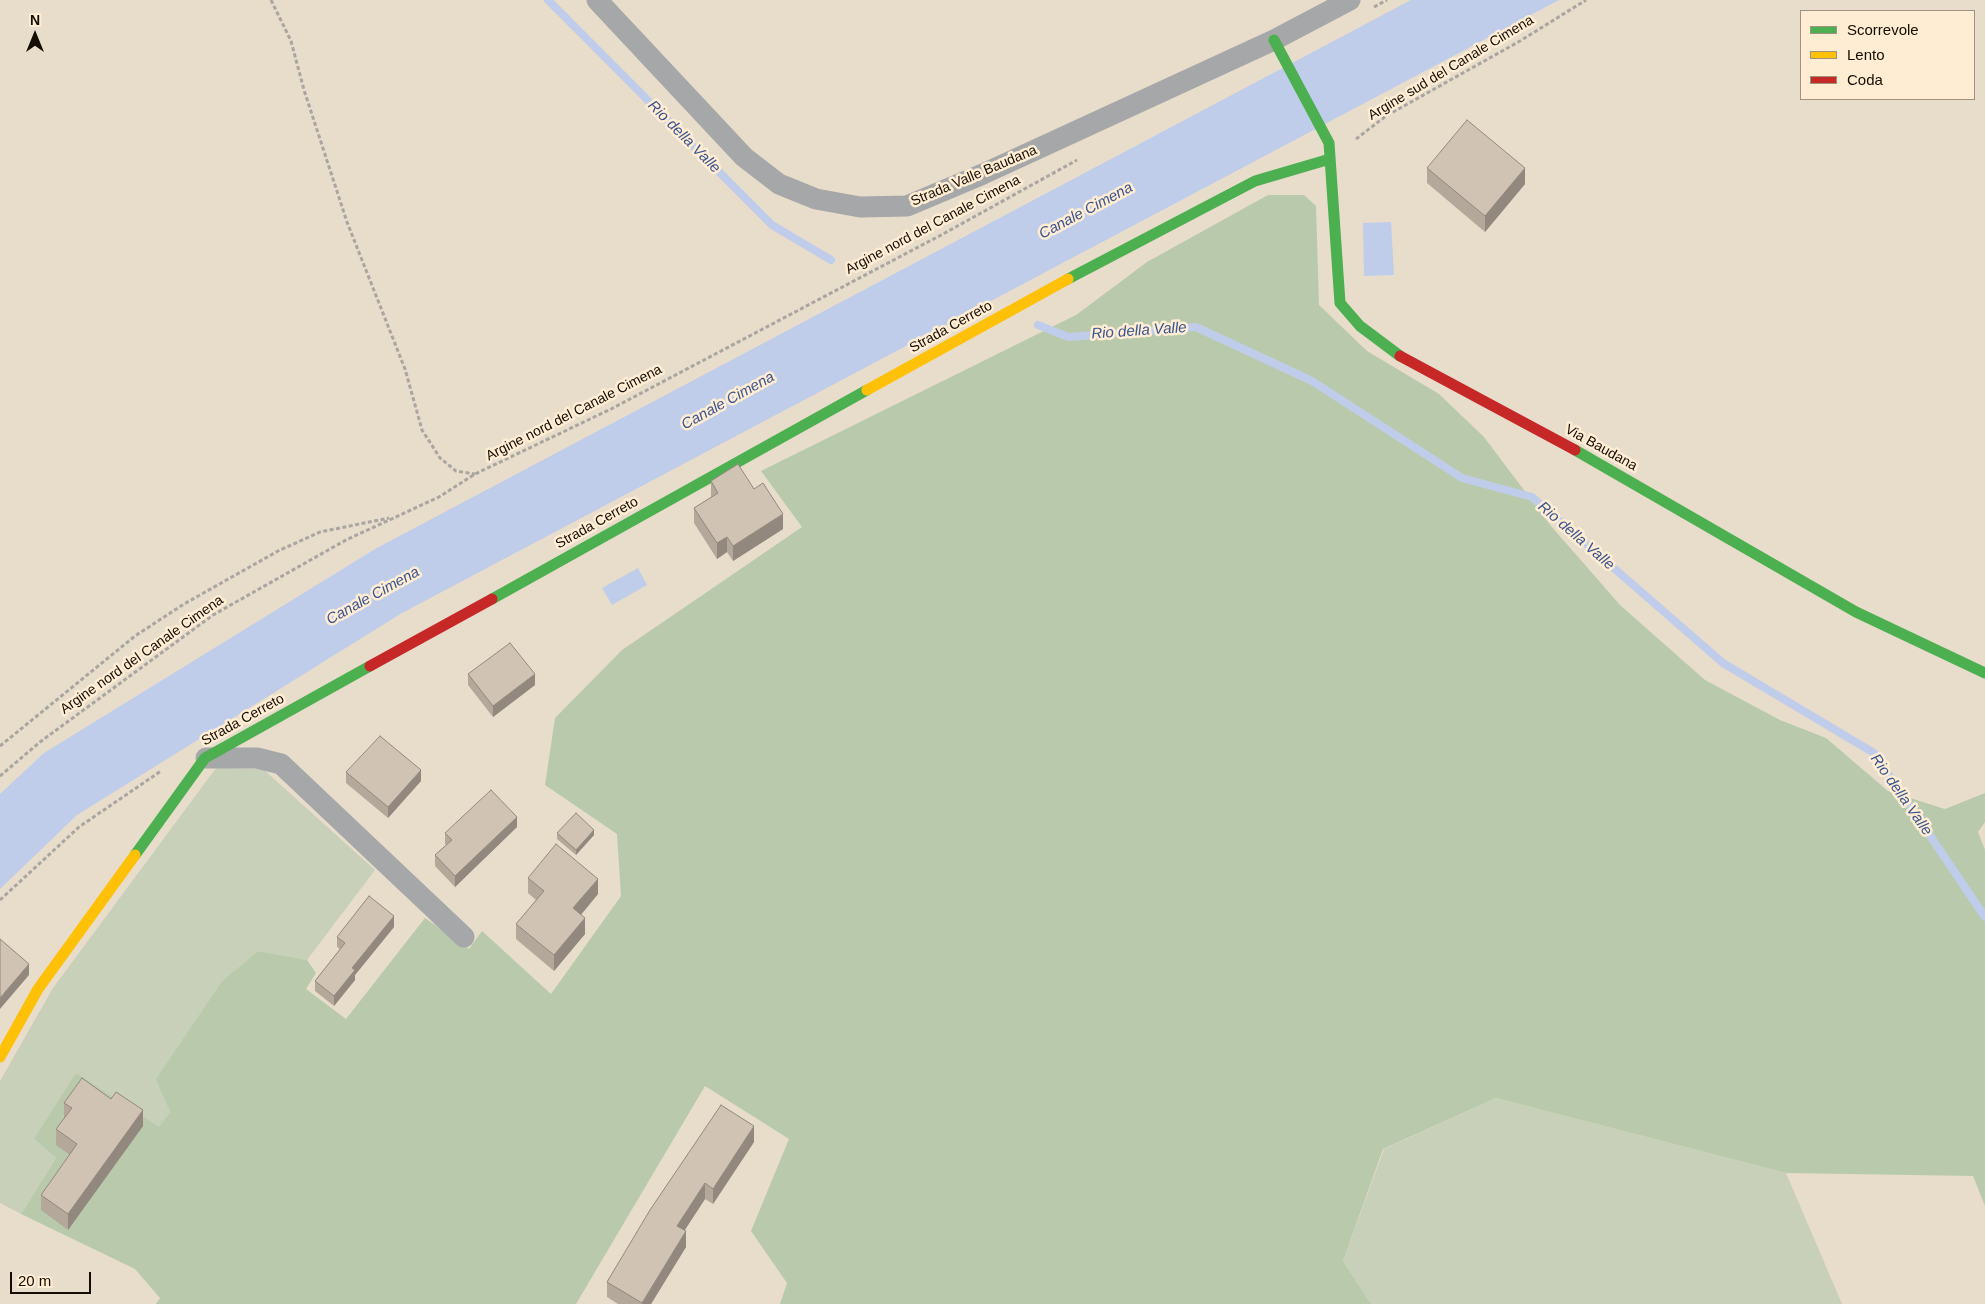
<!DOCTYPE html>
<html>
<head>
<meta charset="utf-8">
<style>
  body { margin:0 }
  #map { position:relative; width:1985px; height:1304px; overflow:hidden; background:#e8dccb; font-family:Helvetica,sans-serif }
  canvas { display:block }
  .legend { position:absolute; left:1800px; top:10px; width:175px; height:90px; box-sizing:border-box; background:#feedd2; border:1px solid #a0937f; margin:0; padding:6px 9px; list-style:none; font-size:15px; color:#140d03 }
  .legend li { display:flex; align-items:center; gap:10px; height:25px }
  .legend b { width:25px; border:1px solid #a0937f }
  .north { position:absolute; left:10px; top:10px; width:50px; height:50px; -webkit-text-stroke:4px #feedd2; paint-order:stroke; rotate:0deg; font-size:14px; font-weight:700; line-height:20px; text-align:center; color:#140d03 }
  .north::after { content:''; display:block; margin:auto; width:18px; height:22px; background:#140d03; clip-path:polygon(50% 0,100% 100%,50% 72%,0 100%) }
  .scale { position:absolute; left:10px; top:1272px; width:81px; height:22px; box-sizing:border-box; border:2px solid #140d03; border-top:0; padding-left:6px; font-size:15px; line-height:18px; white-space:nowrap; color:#140d03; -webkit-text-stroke:4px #feedd2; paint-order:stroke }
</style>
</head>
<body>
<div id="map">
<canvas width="1985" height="1304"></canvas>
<ul class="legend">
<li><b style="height:6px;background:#4caf50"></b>Scorrevole</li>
<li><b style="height:6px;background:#ffc107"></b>Lento</li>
<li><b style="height:6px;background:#c62828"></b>Coda</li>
</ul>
<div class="north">N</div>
<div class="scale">20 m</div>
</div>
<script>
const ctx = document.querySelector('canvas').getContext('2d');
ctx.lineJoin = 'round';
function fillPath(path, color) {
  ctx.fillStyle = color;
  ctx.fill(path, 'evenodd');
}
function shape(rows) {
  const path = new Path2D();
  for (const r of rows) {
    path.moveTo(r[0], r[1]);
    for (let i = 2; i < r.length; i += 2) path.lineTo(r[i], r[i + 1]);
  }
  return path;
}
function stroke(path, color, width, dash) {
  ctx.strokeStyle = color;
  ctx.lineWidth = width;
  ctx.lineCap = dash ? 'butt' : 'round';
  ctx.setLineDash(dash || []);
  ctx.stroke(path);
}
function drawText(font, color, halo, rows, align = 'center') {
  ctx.font = font + ' Helvetica,sans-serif';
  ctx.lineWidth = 5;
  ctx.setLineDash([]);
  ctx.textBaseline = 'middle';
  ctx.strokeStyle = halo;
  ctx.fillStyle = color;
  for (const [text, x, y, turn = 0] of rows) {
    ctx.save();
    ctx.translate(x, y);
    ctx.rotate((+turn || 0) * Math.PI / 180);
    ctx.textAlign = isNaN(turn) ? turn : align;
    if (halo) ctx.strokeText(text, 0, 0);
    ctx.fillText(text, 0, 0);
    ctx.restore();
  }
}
const green = shape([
  [216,768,263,769,375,870,307,960,258,951,222,981,157,1079,170,1112,159,1128,34,1139,56,1158,21,1214,0,1203,0,1081,53,988],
  [1496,1098,1786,1173,1842,1304,1371,1304,1343,1261,1384,1149]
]);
const forest = shape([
  [1268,195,1304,195,1316,206,1319,305,1367,351,1439,394,1484,437,1551,526,1620,605,1705,680,1780,720,1826,738,1888,791,1945,809,1985,793,1985,822,1978,832,1985,850,1985,1206,1973,1176,1786,1173,1496,1098,1383,1149,1343,1261,1371,1304,780,1304,787,1283,751,1231,789,1139,705,1086,576,1304,156,1304,160,1298,135,1269,21,1214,56,1158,34,1139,76,1073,159,1127,170,1112,156,1079,222,981,258,951,307,960,316,973,306,989,346,1019,425,918,469,949,482,931,551,994,621,896,617,834,545,785,555,718,622,650,802,527,761,471,1076,315,1147,262]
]);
const water = shape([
  [1411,0,1559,0,402,613,77,815,0,889,0,794,44,753,375,549],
  [1391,222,1394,275,1364,276,1363,223],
  [638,568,647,585,612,605,602,588]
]);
const stream = shape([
  [548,0,772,225,831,260],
  [1038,325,1068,337,1196,327,1312,381,1462,478,1532,497,1723,663,1874,753,1985,917]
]);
const path = shape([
  [271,0,291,41,304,90,347,222,405,369,422,430,440,458,456,471,475,474],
  [1374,7,1387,0],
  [1356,139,1386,116,1520,41,1586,0],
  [0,746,135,636,184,604,278,551,320,532,389,518],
  [0,776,40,742,213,615,346,540,439,497,475,474,611,409,943,234,1077,160],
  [0,900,79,827,161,771]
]);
const street = shape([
  [597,0,744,157,779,184,816,199,860,207,907,206,983,174,1274,40,1350,0],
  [206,758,257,758,281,764,464,937]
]);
const fast = shape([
  [1274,40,1329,143,1340,303,1360,326,1400,356],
  [1068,279,1255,181,1330,159],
  [1575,450,1856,612,1985,673],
  [492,599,867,390],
  [135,855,205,758,370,666]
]);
const slow = shape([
  [867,390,1068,279],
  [0,1057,38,989,135,855]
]);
const jam = shape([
  [1400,356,1575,450],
  [370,666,492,599]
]);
const wall = shape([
  [1427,168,1525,184,1485,232,1427,183],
  [711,481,754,489,783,529,733,561,727,552,717,559,694,523,694,508,711,497],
  [468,674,535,685,493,717,468,685],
  [346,772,421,781,388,818,346,783],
  [517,827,455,887,435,866,435,855,446,845,445,844,445,833],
  [557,833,594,835,576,855,557,839],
  [528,878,598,894,581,915,585,934,554,971,516,939,516,924,536,900,528,893],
  [394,927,355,975,355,980,334,1006,315,991,315,981,340,949,337,947,337,937],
  [64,1103,143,1126,68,1230,41,1210,41,1195,70,1155,56,1145,56,1129,64,1118],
  [721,1105,754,1142,713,1204,705,1199,684,1231,686,1247,651,1304,618,1304,607,1297,607,1282]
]);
const shadedWall = shape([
  [1525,168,1525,184,1485,232,1485,216],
  [783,514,783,529,733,561,733,546],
  [727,537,727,552,717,559,717,543],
  [535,674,535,685,493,717,493,706],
  [421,770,421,781,388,818,388,807],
  [517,817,517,827,455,887,455,876],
  [594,830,594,835,576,855,576,850],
  [598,879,598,894,573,924,573,908],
  [394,916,394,927,355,975,355,980,334,1006,334,996,352,968],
  [585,918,585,934,554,971,554,955],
  [29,964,29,975,0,1009,0,998],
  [143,1110,143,1126,68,1230,68,1214],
  [754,1126,754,1142,713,1204,713,1189],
  [705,1183,705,1199,677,1242,677,1226],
  [686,1231,686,1247,651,1304,642,1304]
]);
const building = shape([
  [1467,120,1525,168,1485,216,1427,168,1467,120],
  [738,464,754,489,763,483,783,514,733,546,727,537,717,543,694,508,718,493,711,481,738,464],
  [510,643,535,674,493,706,468,674,510,643],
  [380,736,421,770,388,807,346,772,380,736],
  [491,790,517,817,455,876,435,855,452,840,445,833,491,790],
  [576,813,594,830,576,850,557,833,576,813],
  [556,844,598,879,573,908,585,918,554,955,516,924,544,891,528,878,556,844],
  [369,896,394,916,352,968,355,970,334,996,315,981,345,943,337,937,369,896],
  [0,939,29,964,0,998,0,939],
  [82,1078,111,1099,116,1092,143,1110,68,1214,41,1195,77,1144,56,1129,72,1108,64,1103,82,1078],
  [721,1105,754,1126,713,1189,705,1183,677,1226,686,1231,642,1303,607,1282,650,1210,721,1105]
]);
const streetNames = [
  ["Argine sud del Canale Cimena",1451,68,-31],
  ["Strada Valle Baudana",974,176,-23],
  ["Argine nord del Canale Cimena",933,225,-28],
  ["Strada Cerreto",951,327,-29],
  ["Argine nord del Canale Cimena",574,413,-27],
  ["Via Baudana",1601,448,29],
  ["Strada Cerreto",597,523,-29],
  ["Argine nord del Canale Cimena",142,655,-35],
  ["Strada Cerreto",243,720,-29]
];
const waterNames = [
  ["Rio della Valle",684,137,45],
  ["Canale Cimena",1086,211,-28],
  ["Rio della Valle",1139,331,-4],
  ["Canale Cimena",728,401,-29],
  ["Rio della Valle",1576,536,41],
  ["Canale Cimena",373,596,-29],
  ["Rio della Valle",1901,795,55]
];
fillPath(green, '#c8d0ba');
fillPath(forest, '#b9caac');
fillPath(water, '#bfcdea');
stroke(stream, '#bfcdea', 8);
stroke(path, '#a9a6a1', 3, [4, 2.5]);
stroke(street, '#a5a7a8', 21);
stroke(fast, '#4caf50', 11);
stroke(slow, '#ffc107', 11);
stroke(jam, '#c62828', 11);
fillPath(wall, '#b4a89b');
fillPath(shadedWall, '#92887e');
fillPath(building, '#d1c3b4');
stroke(building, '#92887e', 1);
drawText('14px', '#140d03', '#feedd2', streetNames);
drawText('italic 15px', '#3a5491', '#feedd2', waterNames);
</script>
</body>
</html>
